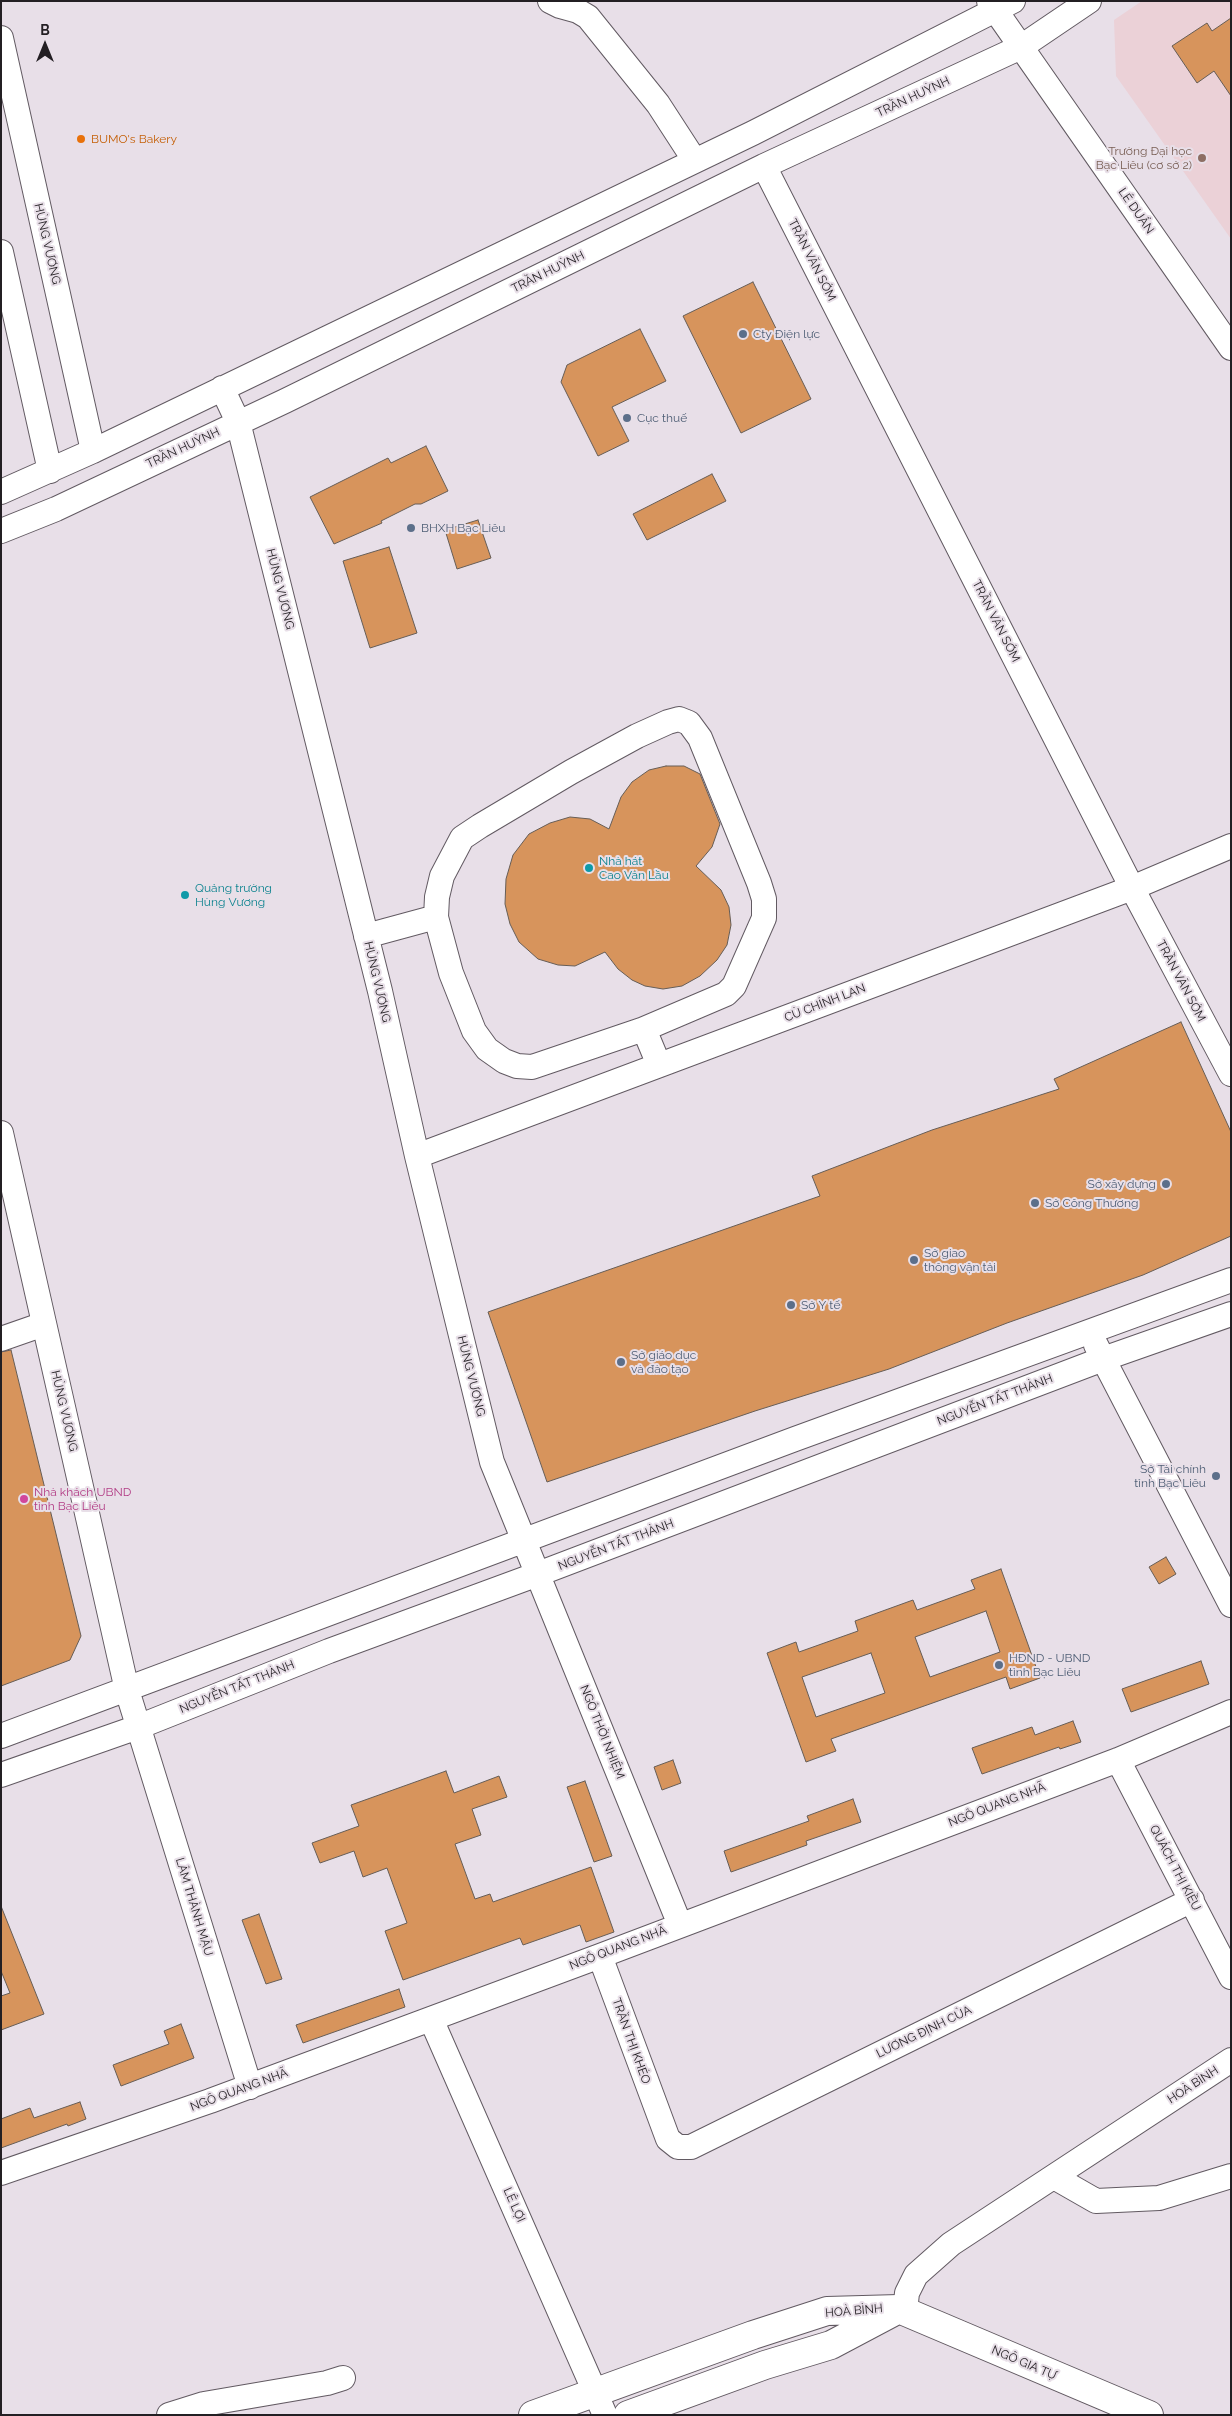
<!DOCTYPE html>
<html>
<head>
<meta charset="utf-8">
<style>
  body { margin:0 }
  #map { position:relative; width:1232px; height:2416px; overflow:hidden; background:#e8dfe8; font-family:Raleway,sans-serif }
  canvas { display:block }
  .frame { position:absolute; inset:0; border:2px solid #231f23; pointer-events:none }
  .north { position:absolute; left:20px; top:20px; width:50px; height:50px; -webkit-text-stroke:4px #e8dfe8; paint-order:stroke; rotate:0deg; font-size:14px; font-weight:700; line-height:20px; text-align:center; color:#231f23 }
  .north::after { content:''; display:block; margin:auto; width:18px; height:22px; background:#231f23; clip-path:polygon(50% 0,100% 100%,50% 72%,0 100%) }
</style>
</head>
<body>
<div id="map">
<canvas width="1232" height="2416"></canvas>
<div class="frame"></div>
<div class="north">B</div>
</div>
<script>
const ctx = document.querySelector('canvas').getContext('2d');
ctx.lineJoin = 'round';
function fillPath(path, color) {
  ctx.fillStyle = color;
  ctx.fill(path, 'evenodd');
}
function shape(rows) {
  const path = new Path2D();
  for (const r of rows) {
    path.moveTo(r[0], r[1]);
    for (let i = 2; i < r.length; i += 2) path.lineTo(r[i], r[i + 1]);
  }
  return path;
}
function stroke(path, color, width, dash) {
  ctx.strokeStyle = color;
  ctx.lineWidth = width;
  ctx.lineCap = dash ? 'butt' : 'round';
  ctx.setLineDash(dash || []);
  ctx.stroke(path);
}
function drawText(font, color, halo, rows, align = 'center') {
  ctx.font = font + ' Raleway,sans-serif';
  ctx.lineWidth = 4;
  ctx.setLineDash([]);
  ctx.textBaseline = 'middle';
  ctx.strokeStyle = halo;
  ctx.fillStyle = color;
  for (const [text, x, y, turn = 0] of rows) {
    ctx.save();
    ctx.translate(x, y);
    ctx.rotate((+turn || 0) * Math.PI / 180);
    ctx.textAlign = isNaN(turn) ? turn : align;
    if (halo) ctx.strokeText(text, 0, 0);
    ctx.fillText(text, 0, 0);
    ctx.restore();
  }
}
const education = shape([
  [1142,1,1231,1,1231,239,1116,76,1114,20]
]);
const building = shape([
  [1231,18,1231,96,1214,71,1197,83,1172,46,1207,23,1212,31,1231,18],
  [753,282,811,399,741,433,683,316,753,282],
  [640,329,666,381,612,407,629,441,598,456,561,382,567,365,640,329],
  [426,446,448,491,421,504,415,504,381,521,382,523,334,544,310,497,388,458,391,463,426,446],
  [712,474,726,501,647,540,633,514,712,474],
  [478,520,491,558,457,569,445,530,478,520],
  [389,547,417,633,370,648,343,561,389,547],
  [666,766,684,766,700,774,720,824,712,847,696,866,721,890,729,907,731,925,727,945,717,960,700,976,682,986,663,989,645,986,632,980,618,969,605,952,575,966,558,965,538,959,519,942,510,924,505,904,506,879,513,855,529,834,550,823,570,817,590,819,609,829,621,797,632,782,649,770,666,766],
  [1181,1022,1231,1132,1231,1236,1143,1275,1007,1323,889,1369,755,1411,547,1482,488,1312,820,1196,812,1176,932,1130,1059,1089,1054,1079,1181,1022],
  [11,1350,81,1636,70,1660,1,1686,1,1352,11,1350],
  [1166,1557,1176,1574,1159,1584,1149,1567,1166,1557],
  [1001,1569,1040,1678,1010,1689,1006,1677,831,1739,836,1751,806,1762,767,1653,796,1642,799,1652,858,1631,855,1621,913,1600,917,1610,975,1589,971,1580,1001,1569],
  [986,1611,1000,1652,930,1677,915,1637,986,1611],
  [871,1653,885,1693,816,1717,802,1677,871,1653],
  [1201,1661,1209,1684,1131,1712,1122,1689,1201,1661],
  [1073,1721,1081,1742,1060,1749,1059,1747,982,1774,972,1748,1032,1727,1035,1735,1073,1721],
  [673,1760,681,1783,662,1790,654,1767,673,1760],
  [446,1771,454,1793,499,1776,507,1797,472,1809,481,1835,455,1844,475,1899,490,1894,493,1902,591,1867,614,1932,586,1942,580,1925,523,1945,520,1938,403,1980,385,1931,407,1923,387,1868,363,1877,354,1851,320,1863,312,1843,359,1826,351,1805,446,1771],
  [585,1781,612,1856,594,1862,567,1787,585,1781],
  [853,1799,861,1822,806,1841,807,1845,731,1872,724,1851,809,1821,807,1816,853,1799],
  [1,1906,44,2014,1,2030,1,1996,10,1993,1,1971,1,1906],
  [259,1914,282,1979,266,1984,242,1920,259,1914],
  [399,1989,405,2007,303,2043,296,2025,399,1989],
  [181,2024,194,2058,121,2086,113,2065,169,2044,164,2031,181,2024],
  [80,2102,86,2119,68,2126,67,2124,1,2148,1,2119,30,2108,34,2118,80,2102]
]);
const minor = shape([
  [550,1,560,6,578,11,588,17,658,104,695,161],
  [989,1,1231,348],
  [1,38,93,451],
  [764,166,1132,888,1231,1074],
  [1,252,50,471],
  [222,388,238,422,380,991,417,1156,492,1462,680,1925],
  [1,492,93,451,753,133,1013,1],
  [1,531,56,509,285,401,764,166,1021,47,1089,1],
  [436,917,451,973,474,1031,487,1049,504,1061,517,1066,532,1067,644,1029,659,1065],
  [366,936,436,917,437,897,442,876,462,838,480,826,571,772,637,736,668,722,679,719,689,723,700,738,759,883,764,899,764,918,734,986,726,994,644,1029],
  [1,1133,127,1690,250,2087],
  [417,1156,1132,888,1231,846],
  [1,1339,44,1324],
  [1096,1345,1231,1605],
  [1,1736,795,1439,1231,1280],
  [1118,1760,1231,1977],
  [1,1775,138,1727,329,1651,538,1574,1103,1359,1231,1314],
  [600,1956,668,2139,678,2147,691,2147,1192,1900],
  [431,2019,605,2415],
  [1,2173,210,2101,600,1956,1118,1760,1231,1712],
  [1054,2177,1096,2201,1159,2198,1231,2176],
  [905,2311,907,2293,916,2275,951,2244,1231,2060],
  [169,2415,204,2404,327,2383,343,2378]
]);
const major = shape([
  [899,2309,1149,2415],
  [533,2415,753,2335,827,2311,899,2309,831,2345,765,2365,628,2415]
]);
const markers = [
  [81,139,5,"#e8710a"],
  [1202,158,5,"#8d6e63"],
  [743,334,5,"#5c6f8a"],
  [627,418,5,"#5c6f8a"],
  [411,528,5,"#5c6f8a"],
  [589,868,5,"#0f9aa8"],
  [185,895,5,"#0f9aa8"],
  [1166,1184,5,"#5c6f8a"],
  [1035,1203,5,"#5c6f8a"],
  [914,1260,5,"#5c6f8a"],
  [791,1305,5,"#5c6f8a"],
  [621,1362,5,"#5c6f8a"],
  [1216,1476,5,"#5c6f8a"],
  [24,1499,5,"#d1479c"],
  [999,1665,5,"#5c6f8a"]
];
const streetNames = [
  ["TRẦN HUỲNH",913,97,-25],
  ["LÊ DUẨN",1136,211,55],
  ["HÙNG VƯƠNG",47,244,77],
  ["TRẦN VĂN SỚM",812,260,63],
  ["TRẦN HUỲNH",548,272,-26],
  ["TRẦN HUỲNH",183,448,-25],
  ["HÙNG VƯƠNG",280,589,76],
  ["TRẦN VĂN SỚM",996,621,63],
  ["TRẦN VĂN SỚM",1181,981,62],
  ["HÙNG VƯƠNG",377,982,77],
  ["CÙ CHÍNH LAN",825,1003,-21],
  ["HÙNG VƯƠNG",471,1376,76],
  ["NGUYỄN TẤT THÀNH",995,1400,-21],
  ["HÙNG VƯƠNG",64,1411,77],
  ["NGUYỄN TẤT THÀNH",616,1545,-21],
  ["NGUYỄN TẤT THÀNH",237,1687,-22],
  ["NGÔ THỜI NHIỆM",602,1732,68],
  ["NGÔ QUANG NHÃ",997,1805,-21],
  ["QUÁCH THỊ KIỀU",1175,1868,62],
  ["LÂM THÀNH MẬU",194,1907,73],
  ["NGÔ QUANG NHÃ",618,1948,-21],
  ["LƯƠNG ĐỊNH CỦA",924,2032,-26],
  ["TRẦN THỊ KHÉO",631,2041,70],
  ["HOÀ BÌNH",1193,2085,-33],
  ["NGÔ QUANG NHÃ",239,2090,-20],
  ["LÊ LỢI",514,2205,66],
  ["HOÀ BÌNH",854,2311,-5],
  ["NGÔ GIA TỰ",1024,2363,23]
];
const foodNames = [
  ["BUMO's Bakery",91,139]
];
const educationNames = [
  ["Trường Đại học",1192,151],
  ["Bạc Liêu (cơ sở 2)",1192,165]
];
const serviceNames = [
  ["Cty Điện lực",753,334],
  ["Cục thuế",637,418],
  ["BHXH Bạc Liêu",421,528],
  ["Sở xây dựng",1156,1184,"right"],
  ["Sở Công Thương",1045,1203],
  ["Sở giao",924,1253],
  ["thông vận tải",924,1267],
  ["Sở Y tế",801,1305],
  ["Sở giáo dục",631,1355],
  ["và đào tạo",631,1369],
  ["Sở Tài chính",1206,1469,"right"],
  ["tỉnh Bạc Liêu",1206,1483,"right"],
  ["HĐND - UBND",1009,1658],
  ["tỉnh Bạc Liêu",1009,1672]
];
const cultureNames = [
  ["Nhà hát",599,861],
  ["Cao Văn Lầu",599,875],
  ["Quảng trường",195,888],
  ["Hùng Vương",195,902]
];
const hotelNames = [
  ["Nhà khách UBND",34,1492],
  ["tỉnh Bạc Liêu",34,1506]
];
fillPath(education, '#ebd1d7');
fillPath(building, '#d7945c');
stroke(building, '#665d56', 1);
stroke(minor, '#625a62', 26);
stroke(major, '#625a62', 30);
stroke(minor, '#fff', 24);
stroke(major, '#fff', 28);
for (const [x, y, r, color] of markers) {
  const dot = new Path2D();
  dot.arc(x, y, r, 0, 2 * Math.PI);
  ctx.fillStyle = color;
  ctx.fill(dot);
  stroke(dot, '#e8dfe8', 2);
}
drawText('12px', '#231f23', '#e8dfe8', streetNames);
drawText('12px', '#c56008', '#e8dfe8', foodNames, 'left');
drawText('12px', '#785e54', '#e8dfe8', educationNames, 'right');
drawText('12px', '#4e5e75', '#e8dfe8', serviceNames, 'left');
drawText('12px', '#0d838f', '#e8dfe8', cultureNames, 'left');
drawText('12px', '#b23c85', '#e8dfe8', hotelNames, 'left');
</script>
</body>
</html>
